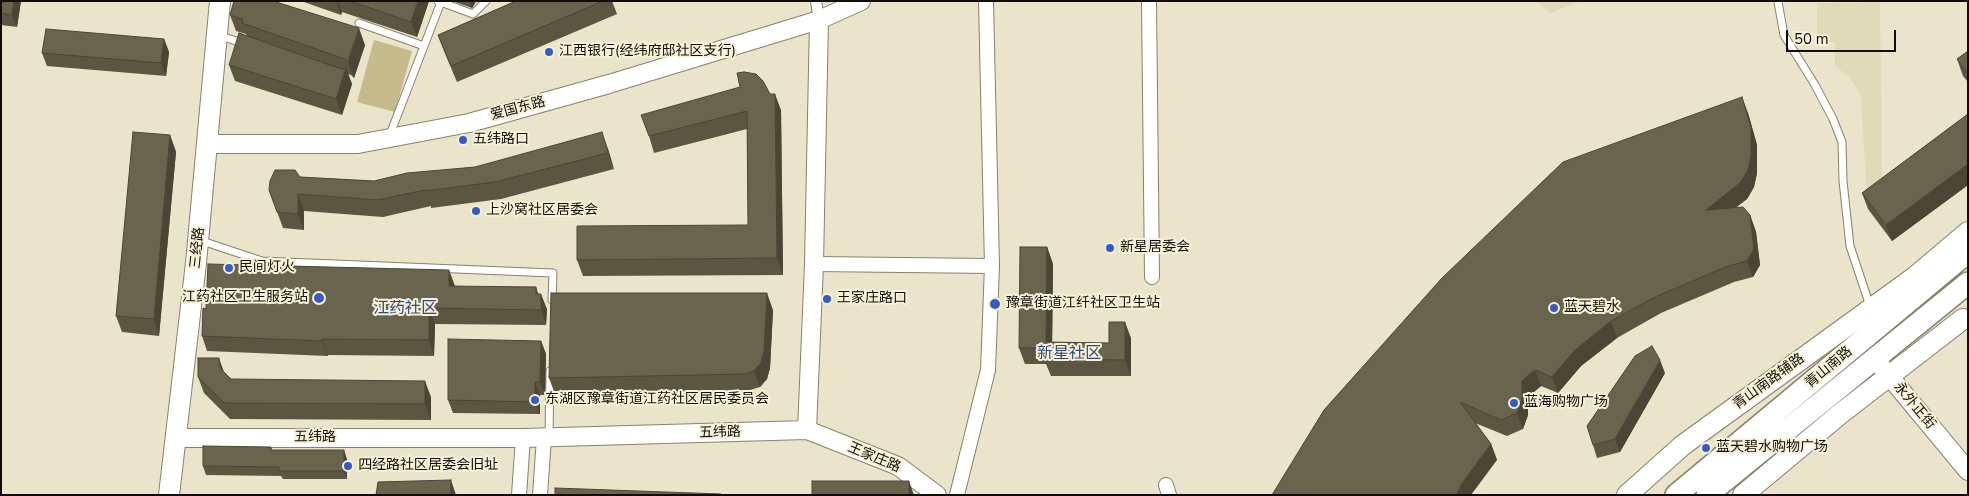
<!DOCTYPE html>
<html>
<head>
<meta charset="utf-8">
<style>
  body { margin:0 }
  #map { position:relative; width:1969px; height:496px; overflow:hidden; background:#eae4ca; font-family:"Nunito Sans",sans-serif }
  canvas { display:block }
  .frame { position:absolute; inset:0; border:2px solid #100e06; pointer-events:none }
  .scale { position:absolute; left:1786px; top:30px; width:110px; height:22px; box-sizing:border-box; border:2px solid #100e06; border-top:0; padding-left:6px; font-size:15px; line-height:18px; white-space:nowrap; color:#100e06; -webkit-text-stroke:4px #f7f1d7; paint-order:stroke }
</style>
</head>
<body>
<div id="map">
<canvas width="1969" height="496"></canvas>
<div class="frame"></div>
<div class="scale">50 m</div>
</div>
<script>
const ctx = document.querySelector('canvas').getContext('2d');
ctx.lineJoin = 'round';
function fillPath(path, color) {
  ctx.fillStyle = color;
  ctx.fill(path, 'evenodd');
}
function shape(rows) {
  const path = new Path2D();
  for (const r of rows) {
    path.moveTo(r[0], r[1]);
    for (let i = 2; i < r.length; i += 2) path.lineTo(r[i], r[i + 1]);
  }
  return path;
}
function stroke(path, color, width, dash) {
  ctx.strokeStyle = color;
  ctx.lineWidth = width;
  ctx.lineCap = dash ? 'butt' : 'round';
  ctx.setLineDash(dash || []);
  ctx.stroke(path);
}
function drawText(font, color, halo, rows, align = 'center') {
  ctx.font = font + ' "Nunito Sans","Noto Sans SC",sans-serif';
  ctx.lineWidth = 4;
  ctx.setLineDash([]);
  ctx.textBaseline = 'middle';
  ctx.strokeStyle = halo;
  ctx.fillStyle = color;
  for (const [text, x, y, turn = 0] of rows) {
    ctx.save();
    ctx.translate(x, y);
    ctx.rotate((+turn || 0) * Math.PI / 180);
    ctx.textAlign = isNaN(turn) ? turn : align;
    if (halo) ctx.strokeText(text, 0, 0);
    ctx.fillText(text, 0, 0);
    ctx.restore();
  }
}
const built = shape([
  [1536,1,1582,1,1550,13],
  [1880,2,1882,190,1867,202,1861,95,1849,77,1835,66,1835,42,1817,42,1817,3]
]);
const green = shape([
  [374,40,412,51,395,112,357,102]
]);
const service = shape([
  [438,1,473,14,486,1],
  [1778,2,1784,35,1815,85,1833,119,1842,142,1843,181,1850,246,1870,306],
  [359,23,424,46],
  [218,35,245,44],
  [389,137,441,2],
  [199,240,262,261,553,273,552,300],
  [549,437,550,371]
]);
const pedestrian = shape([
  [816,1,819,20]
]);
const minor = shape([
  [1149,1,1152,277],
  [814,264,992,266],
  [1166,485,1169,495],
  [519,495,523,438],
  [540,495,544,438],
  [957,495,988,370,992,266,986,1]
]);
const tertiary = shape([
  [207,144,358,144,469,123,609,84,819,20,861,1],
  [1880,365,1968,471],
  [807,430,814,264,819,20],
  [176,438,523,438,807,430,898,466,937,495]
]);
const secondary = shape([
  [1913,288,1916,276,1968,232],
  [169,495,196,263,220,1],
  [1627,495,1683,445,1916,276],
  [1743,495,1840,414,1963,319]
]);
const primary = shape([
  [1676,495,1968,252],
  [1707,495,1968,283]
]);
const wall = shape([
  [1,1,21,1,17,27,1,25],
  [301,1,429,1,417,37,342,12,341,15],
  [452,1,476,1,474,5,472,8],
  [516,1,612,1,617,14,457,82,444,51,438,35],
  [230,15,365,45,354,78,351,75,348,74,352,84,342,115,235,81,229,65,247,36,246,34,236,31],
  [164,39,169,52,166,76,47,66,42,53],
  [1968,51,1968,82,1963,76,1957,59],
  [770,94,781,110,783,275,583,276,577,260,748,225,747,129,654,153,649,136],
  [1748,113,1757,145,1757,173,1754,187,1747,199,1735,208,1750,215,1756,232,1760,265,1753,277,1734,282,1661,313,1617,338,1581,366,1558,393,1541,386,1528,397,1528,415,1523,429,1507,436,1475,423,1491,444,1497,460,1272,495],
  [1968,114,1968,185,1892,241,1868,209,1862,193],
  [170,135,176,152,159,336,122,332,116,316],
  [608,149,614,169,501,199,431,208,431,206,383,217,304,211,304,230,283,228,269,190,300,177,374,181],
  [1047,247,1053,264,1052,342,1109,343,1131,338,1131,376,1051,376,1046,364,1025,364,1019,348],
  [455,286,538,294,547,309,546,325,435,324,434,356,328,355,328,356,207,351,202,336,206,309],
  [773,310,770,368,767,379,760,387,750,390,555,394,549,378],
  [541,341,546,354,545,395,540,395,540,414,453,413,448,400],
  [225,373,231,379,431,397,431,420,230,419,204,393,198,377],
  [1665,373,1620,452,1597,458,1593,445],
  [271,447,272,450,347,459,347,479,283,479,281,476,206,475,203,466]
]);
const shadedWall = shape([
  [14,1,21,1,17,27,12,15],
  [336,1,338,1,342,12,341,15],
  [418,1,429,1,417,37,411,22],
  [469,1,476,1,474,5,472,8],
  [359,28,365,45,354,78,348,62],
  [164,39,169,52,166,76,161,63],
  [346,68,352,84,342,115,336,99],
  [775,94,781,110,783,275,777,258],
  [1742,97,1748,113,1757,145,1757,173,1754,187,1747,199,1712,226,1706,210],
  [602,132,608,149,614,169,608,153],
  [170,135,176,152,159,336,154,319],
  [1968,164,1968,185,1892,241,1886,225],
  [298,194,304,211,304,230,298,214],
  [1750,215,1756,232,1760,265,1753,277,1747,261],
  [1047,247,1053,264,1052,359,1046,342],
  [449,270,455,286,449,286],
  [536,287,541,302,541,294,547,309,546,325,536,294],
  [767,293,773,310,770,368,767,379,760,387,754,371],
  [429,308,435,324,434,356,429,340],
  [1611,321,1617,338,1581,366,1558,393,1552,377,1575,350],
  [1125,322,1131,338,1131,376,1125,360],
  [322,339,328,355,328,356,322,341],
  [541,341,546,354,545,395,540,382],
  [219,358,225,375,220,368],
  [1660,360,1665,373,1620,452,1615,439],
  [1535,370,1541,386,1528,397,1528,415,1523,429,1517,413,1522,381],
  [425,381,431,397,431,420,425,404],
  [535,382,540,395,540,414,535,402],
  [1491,444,1497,460,1471,495,1456,495,1462,483],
  [344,450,347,459,347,479,344,471],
  [451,480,456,495,450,495],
  [909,481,914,495,909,495]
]);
const building = shape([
  [1,1,14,1,12,15,1,13,1,1],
  [234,1,273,1,359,28,348,62,345,59,242,23,243,19,230,15,234,1],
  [350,1,418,1,411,22,350,1],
  [516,1,603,1,451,66,438,35,516,1],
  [46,29,164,39,161,63,42,53,46,29],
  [239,33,341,69,346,68,336,99,229,65,239,33],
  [1968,51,1968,74,1957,59,1968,51],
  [744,72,756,74,763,81,770,94,775,94,777,258,577,260,577,226,748,225,747,111,649,136,641,115,740,87,737,73,744,72],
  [1742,97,1751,128,1751,157,1748,170,1741,182,1706,210,1743,207,1750,215,1754,249,1747,261,1728,266,1655,297,1611,321,1575,350,1552,377,1535,370,1522,381,1522,399,1517,413,1501,420,1460,402,1491,444,1462,483,1456,495,1272,495,1324,410,1442,278,1563,162,1742,97],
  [1968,114,1968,164,1886,225,1862,193,1968,114],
  [133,132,170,135,154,319,116,316,133,132],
  [602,132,608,153,495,182,425,191,425,190,377,200,298,194,298,214,277,212,269,190,270,181,275,170,295,170,300,177,374,181,407,173,475,167,602,132],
  [1020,247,1047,247,1046,342,1109,343,1109,322,1125,322,1125,360,1045,359,1045,348,1019,348,1020,247],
  [208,264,449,270,449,286,536,287,536,294,541,294,541,310,429,308,429,340,322,339,322,341,202,336,203,308,206,309,208,264],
  [551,293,767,293,764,351,761,363,754,371,744,374,549,378,551,293],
  [448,339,541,341,540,382,535,382,535,402,448,400,448,339],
  [1652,346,1660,360,1615,439,1593,445,1587,426,1635,356,1652,346],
  [198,358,219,358,220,368,231,379,425,381,425,404,224,403,198,377,198,358],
  [203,446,271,447,271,450,344,450,344,471,279,471,279,467,203,466,203,446],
  [451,480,450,495,376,495,378,482,451,480],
  [812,481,909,481,909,495,812,495,812,481],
  [555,488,721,494,721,495,555,495,555,488]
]);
const markers = [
  [549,52,5,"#335bcb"],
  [463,140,5,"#335bcb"],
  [476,211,5,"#335bcb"],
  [1110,248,5,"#335bcb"],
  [229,268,5,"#335bcb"],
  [319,298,6,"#335bcb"],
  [827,299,5,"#335bcb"],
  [995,304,6,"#335bcb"],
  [1554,308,5,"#335bcb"],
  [535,400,5,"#335bcb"],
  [1514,403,5,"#335bcb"],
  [1706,448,5,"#335bcb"],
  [348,466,5,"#335bcb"]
];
const poiNames = [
  ["江西银行(经纬府邸社区支行)",559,52],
  ["五纬路口",473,140],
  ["上沙窝社区居委会",486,211],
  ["新星居委会",1120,248],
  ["民间灯火",239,268],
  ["江药社区卫生服务站",308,298,"right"],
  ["王家庄路口",837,299],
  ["豫章街道江纤社区卫生站",1006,304],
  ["蓝天碧水",1564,308],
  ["东湖区豫章街道江药社区居民委员会",545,400],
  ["蓝海购物广场",1524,403],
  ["蓝天碧水购物广场",1716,448],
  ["四经路社区居委会旧址",358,466]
];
const streetNames = [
  ["爱国东路",518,109,-15],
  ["三经路",198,248,-84],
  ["青山南路",1829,368,-40],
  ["青山南路辅路",1769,382,-36],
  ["永外正街",1914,406,50],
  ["五纬路",720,433,-2],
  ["五纬路",315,438],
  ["王家庄路",874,458,23]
];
const quarterNames = [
  ["江药社区",405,309],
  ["新星社区",1069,354]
];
fillPath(built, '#e1dab8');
fillPath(green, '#c4ba8c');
stroke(service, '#87826a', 9);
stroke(pedestrian, '#87826a', 12);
stroke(minor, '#87826a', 16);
stroke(tertiary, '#87826a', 20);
stroke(secondary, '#87826a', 22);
stroke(primary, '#87826a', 24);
stroke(service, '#fff', 7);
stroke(pedestrian, '#fff', 10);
stroke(minor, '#fff', 14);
stroke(tertiary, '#fff', 18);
stroke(secondary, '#fff', 20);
stroke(primary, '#fff', 21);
fillPath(wall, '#5a5642');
fillPath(shadedWall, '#4a4636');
fillPath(building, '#69644d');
stroke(building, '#4a4636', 1);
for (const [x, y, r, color] of markers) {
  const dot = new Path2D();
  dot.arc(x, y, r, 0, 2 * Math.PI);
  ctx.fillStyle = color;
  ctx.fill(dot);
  stroke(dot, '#f7f1d7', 2);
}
drawText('14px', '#100e06', '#f7f1d7', poiNames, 'left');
drawText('14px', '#100e06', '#f7f1d7', streetNames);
drawText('16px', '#314881', '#f7f1d7', quarterNames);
</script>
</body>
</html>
